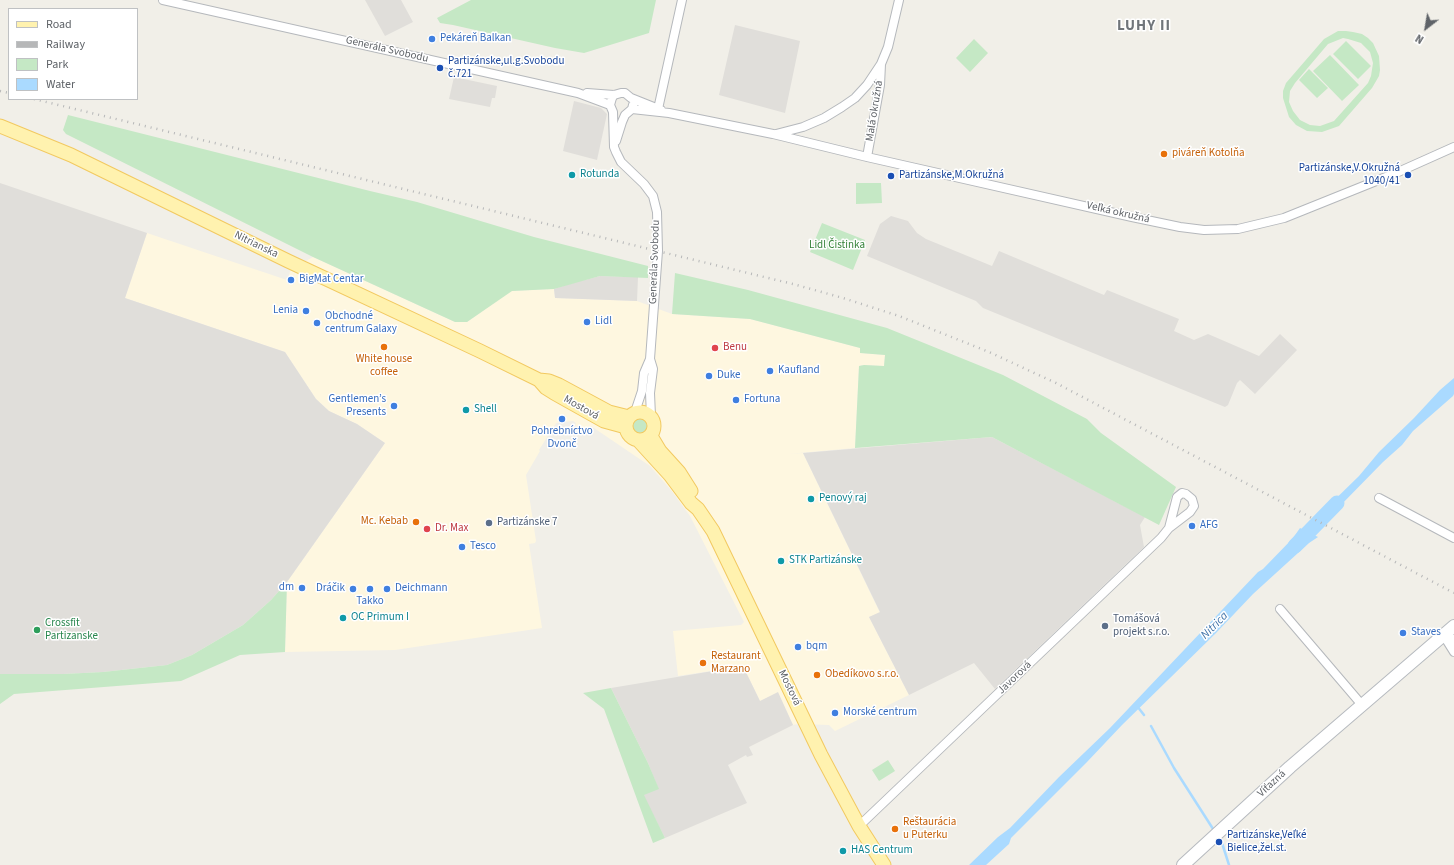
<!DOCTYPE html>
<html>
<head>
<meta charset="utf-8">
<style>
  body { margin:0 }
  #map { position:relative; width:1454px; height:865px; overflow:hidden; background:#f1efe8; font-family:"Source Sans 3",sans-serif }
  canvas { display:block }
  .legend { position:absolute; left:8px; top:8px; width:130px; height:92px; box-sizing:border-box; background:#fff; border:1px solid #bfc1c3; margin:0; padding:5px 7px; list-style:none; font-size:12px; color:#5f6368 }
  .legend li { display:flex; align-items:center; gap:8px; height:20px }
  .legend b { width:20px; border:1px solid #bfc1c3 }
  .north { position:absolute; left:1406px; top:8px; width:40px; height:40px; -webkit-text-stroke:3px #fff; paint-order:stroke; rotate:211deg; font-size:11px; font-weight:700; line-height:16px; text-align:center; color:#5f6368 }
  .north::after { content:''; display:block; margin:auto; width:14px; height:18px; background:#5f6368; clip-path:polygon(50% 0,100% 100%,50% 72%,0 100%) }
</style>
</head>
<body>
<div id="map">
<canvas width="1454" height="865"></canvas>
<ul class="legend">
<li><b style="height:5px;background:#fff2af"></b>Road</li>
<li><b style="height:5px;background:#b6b7b8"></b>Railway</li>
<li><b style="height:11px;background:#c5e8c5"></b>Park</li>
<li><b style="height:11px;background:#aadaff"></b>Water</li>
</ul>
<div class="north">N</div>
</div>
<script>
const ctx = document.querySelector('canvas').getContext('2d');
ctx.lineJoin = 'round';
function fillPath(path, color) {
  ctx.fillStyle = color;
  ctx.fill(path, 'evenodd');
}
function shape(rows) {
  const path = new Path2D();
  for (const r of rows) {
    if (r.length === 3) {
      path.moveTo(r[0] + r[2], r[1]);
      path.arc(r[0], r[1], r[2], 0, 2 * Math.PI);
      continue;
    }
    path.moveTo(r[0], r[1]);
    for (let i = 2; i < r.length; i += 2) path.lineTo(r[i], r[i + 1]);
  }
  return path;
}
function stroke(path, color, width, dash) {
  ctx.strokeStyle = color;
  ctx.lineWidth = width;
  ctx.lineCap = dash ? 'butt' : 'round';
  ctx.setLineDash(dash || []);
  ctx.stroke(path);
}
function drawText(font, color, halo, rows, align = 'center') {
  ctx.font = font + ' "Source Sans 3",sans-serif';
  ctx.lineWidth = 3;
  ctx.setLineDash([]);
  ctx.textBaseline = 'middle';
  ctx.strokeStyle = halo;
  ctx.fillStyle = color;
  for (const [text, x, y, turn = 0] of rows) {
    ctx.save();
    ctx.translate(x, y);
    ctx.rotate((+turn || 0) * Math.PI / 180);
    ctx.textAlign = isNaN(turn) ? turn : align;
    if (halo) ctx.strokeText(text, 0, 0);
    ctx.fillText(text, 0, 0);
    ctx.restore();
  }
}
const commercial = shape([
  [147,233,287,280,291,269,313,257,455,322,467,322,511,291,554,289,555,298,637,301,672,314,750,319,860,348,860,353,885,355,884,366,864,365,859,366,855,448,788,454,803,453,880,613,869,617,909,695,835,731,829,725,798,724,793,725,778,693,760,701,743,666,678,676,673,631,741,625,744,622,690,516,671,490,650,466,591,426,586,432,575,425,576,423,573,421,556,423,539,450,540,451,526,475,536,541,535,543,529,544,542,628,395,650,285,652,287,582,385,443,357,424,329,411,316,399,285,352,125,298]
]);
const industrial = shape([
  [365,0,401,0,413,22,385,36],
  [735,25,800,41,785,113,719,95],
  [454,77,497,86,495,98,492,98,490,107,449,99],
  [574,101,601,108,607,114,597,160,563,151],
  [0,183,147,233,125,298,285,352,316,399,329,411,357,424,385,443,287,582,271,600,243,625,192,655,167,665,103,672,63,674,0,674],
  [891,216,908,221,917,233,926,239,992,266,999,251,1104,295,1107,290,1179,319,1174,331,1194,340,1208,334,1259,356,1280,334,1297,350,1255,394,1240,380,1237,383,1228,405,1225,407,983,308,976,301,867,256,880,224],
  [600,276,638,277,637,301,555,298,554,289,569,284],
  [992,437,1145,517,1140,525,1144,547,995,689,974,663,909,695,869,617,880,612,803,453],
  [743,666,760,701,778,692,793,725,749,747,753,755,747,757,746,755,728,765,747,803,665,838,643,795,658,788,648,763,611,688]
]);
const green = shape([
  [471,0,656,0,649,33,584,53,555,48,453,25,440,23,437,18],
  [1338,31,1346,31,1353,32,1362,34,1368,38,1373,43,1379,56,1380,70,1379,76,1372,88,1339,126,1322,132,1307,131,1296,125,1289,117,1283,98,1283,91,1286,83,1324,39],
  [1343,38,1348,39,1361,43,1370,52,1373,63,1371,76,1368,83,1334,121,1320,126,1310,125,1300,120,1293,111,1289,102,1290,91,1295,83,1328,44],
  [974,39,988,53,970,72,956,58],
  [1346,41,1371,66,1358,79,1333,54],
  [1330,55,1359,85,1342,101,1313,71],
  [1309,69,1328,88,1317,98,1299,80],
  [68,115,370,191,417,202,534,237,648,266,648,278,600,276,554,289,512,291,467,322,455,322,313,257,66,134,63,130],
  [856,183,881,183,882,203,856,204],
  [822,223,865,240,853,270,810,252],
  [675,273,748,290,887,328,1003,375,1087,419,1101,433,1176,487,1159,525,992,437,855,448,859,366,864,365,884,366,885,355,860,353,860,348,750,319,672,314],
  [640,426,10],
  [287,582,285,652,240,655,181,681,14,694,0,704,0,674,63,674,103,672,167,665,192,655,243,625,271,600],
  [611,688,648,763,659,789,644,795,665,838,653,843,604,709,583,693],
  [888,760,895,771,879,781,872,770]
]);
const water = shape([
  [1454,378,1454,394,1453,396,1413,431,1402,445,1383,462,1338,508,1328,521,1318,516,1359,476,1379,452,1414,418,1440,390],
  [1300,528,1318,537,1309,543,1253,594,1216,633,1122,725,1087,762,1011,838,1009,844,986,865,969,865,998,837,1010,828,1059,777,1110,728,1258,572,1263,569,1293,538]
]);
const stream = shape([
  [1137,706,1144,715],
  [1151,726,1174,768,1215,832],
  [1218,838,1222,843,1229,865]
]);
const river = shape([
  [1295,546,1337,503]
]);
const minor = shape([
  [163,0,578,93,610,105],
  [587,93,614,95,621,93,625,93,631,98,661,110],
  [614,95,612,98,610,105,613,112,614,147,616,152,621,162,644,184,653,196,657,212,658,251,650,359,644,373,642,391,635,412],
  [632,109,669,113,773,134,867,157,1132,217,1180,227,1204,230,1238,229,1284,218,1396,173,1454,147],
  [658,109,682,0],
  [776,134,803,127,824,118,842,107,855,98,867,85,881,64,888,47,899,0],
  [616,141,622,122,625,115,632,109,633,105],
  [867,157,880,85,881,64],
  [650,359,653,369,650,393,651,416],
  [1379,498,1454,538],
  [1280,609,1362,705],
  [1444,636,1454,652],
  [859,826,1161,538,1169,528,1190,512,1194,506,1192,499,1186,494,1182,493,1177,497,1169,528]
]);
const tertiary = shape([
  [1443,636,1454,641]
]);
const secondary = shape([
  [1183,865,1290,767,1454,626]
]);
const primary = shape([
  [0,126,71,155,288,261,480,351,539,380,546,388,554,393,604,421,626,427],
  [539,380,549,381,559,385,609,412,629,417],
  [640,426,14],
  [651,436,660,451,679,472,691,491],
  [638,440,670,475,691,503,698,509,713,531,821,755,859,826,884,865]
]);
const rail = shape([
  [0,91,9,93],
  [34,99,793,284,843,298,899,316,989,352,1056,383,1454,593]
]);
const markers = [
  [432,39,4,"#3f7fe0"],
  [440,68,4,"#1a4fb4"],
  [1164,154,4,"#e8710a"],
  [572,175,4,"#0f9aa8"],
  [1408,175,4,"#1a4fb4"],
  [891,176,4,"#1a4fb4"],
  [291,280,4,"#3f7fe0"],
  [306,311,4,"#3f7fe0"],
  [587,322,4,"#3f7fe0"],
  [317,323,4,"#3f7fe0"],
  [384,347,4,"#e8710a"],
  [715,348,4,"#e0444e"],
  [770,371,4,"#3f7fe0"],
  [709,376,4,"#3f7fe0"],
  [736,400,4,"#3f7fe0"],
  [394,406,4,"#3f7fe0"],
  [466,410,4,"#0f9aa8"],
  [562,419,4,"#3f7fe0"],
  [811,499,4,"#0f9aa8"],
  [416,522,4,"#e8710a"],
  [489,523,4,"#5c6f8a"],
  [1192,526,4,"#3f7fe0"],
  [427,529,4,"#e0444e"],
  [462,547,4,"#3f7fe0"],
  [781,561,4,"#0f9aa8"],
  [302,588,4,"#3f7fe0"],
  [353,589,4,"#3f7fe0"],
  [370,589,4,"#3f7fe0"],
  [387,589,4,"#3f7fe0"],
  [343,618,4,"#0f9aa8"],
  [1105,626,4,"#5c6f8a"],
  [37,630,4,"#2e9e5b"],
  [1403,633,4,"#3f7fe0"],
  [798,647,4,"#3f7fe0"],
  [703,663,4,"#e8710a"],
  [817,675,4,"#e8710a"],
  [835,713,4,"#3f7fe0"],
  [895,829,4,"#e8710a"],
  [1219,842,4,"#1a4fb4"],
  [843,851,4,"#0f9aa8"]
];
const shopNames = [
  ["Pekáreň Balkan",440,39],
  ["BigMat Centar",299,280],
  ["Lenia",298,311,"right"],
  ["Obchodné",325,317],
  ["centrum Galaxy",325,330],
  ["Lidl",595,322],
  ["Kaufland",778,371],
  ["Duke",717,376],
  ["Gentlemen’s",386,400,"right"],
  ["Presents",386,413,"right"],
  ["Fortuna",744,400],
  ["Pohrebníctvo",562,432,"center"],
  ["Dvonč",562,445,"center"],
  ["AFG",1200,526],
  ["Tesco",470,547],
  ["dm",294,588,"right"],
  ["Dráčik",345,589,"right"],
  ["Deichmann",395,589],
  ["Takko",370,602,"center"],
  ["Staves",1411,633],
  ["bqm",806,647],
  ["Morské centrum",843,713]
];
const streetNames = [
  ["Generála Svobodu",387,50,13],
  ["Malá okružná",875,111,-81],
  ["Veľká okružná",1118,213,13],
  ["Nitrianska",256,245,26],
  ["Generála Svobodu",655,262,-88],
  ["Mostová",581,408,29],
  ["Javorová",1015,678,-44],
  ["Mostová",789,688,64],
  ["Víťazná",1272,784,-43]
];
const transitNames = [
  ["Partizánske,ul.g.Svobodu",448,62],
  ["č.721",448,75],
  ["Partizánske,V.Okružná",1400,169,"right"],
  ["1040/41",1400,182,"right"],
  ["Partizánske,M.Okružná",899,176],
  ["Partizánske,Veľké",1227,836],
  ["Bielice,žel.st.",1227,849]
];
const foodNames = [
  ["piváreň Kotolňa",1172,154],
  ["White house",384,360,"center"],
  ["coffee",384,373,"center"],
  ["Mc. Kebab",408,522,"right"],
  ["Restaurant",711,657],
  ["Marzano",711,670],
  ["Obedíkovo s.r.o.",825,675],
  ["Reštaurácia",903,823],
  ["u Puterku",903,836]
];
const cultureNames = [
  ["Rotunda",580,175],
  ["Shell",474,410],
  ["Penový raj",819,499],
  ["STK Partizánske",789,561],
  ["OC Primum I",351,618],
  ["HAS Centrum",851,851]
];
const parkNames = [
  ["Lidl Čistinka",837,246]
];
const healthNames = [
  ["Benu",723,348],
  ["Dr. Max",435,529]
];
const serviceNames = [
  ["Partizánske 7",497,523],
  ["Tomášová",1113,620],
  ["projekt s.r.o.",1113,633]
];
const leisureNames = [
  ["Crossfit",45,624],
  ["Partizanske",45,637]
];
const waterNames = [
  ["Nitrica",1215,626,-45]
];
const districtNames = [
  ["LUHY II",1144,27]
];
fillPath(commercial, '#fef7e0');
fillPath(industrial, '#e0deda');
fillPath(green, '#c5e8c5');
fillPath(water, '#aadaff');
stroke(stream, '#aadaff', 2.5);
stroke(river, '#aadaff', 15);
stroke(minor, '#b5b8bc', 10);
stroke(tertiary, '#b5b8bc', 13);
stroke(secondary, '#b6babf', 14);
stroke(primary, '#f2c960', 15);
stroke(minor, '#fff', 8);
stroke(tertiary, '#fff', 11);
stroke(secondary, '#fff', 12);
stroke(primary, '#fff2af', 13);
stroke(rail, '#b6b7b8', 2.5, [1, 5]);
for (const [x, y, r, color] of markers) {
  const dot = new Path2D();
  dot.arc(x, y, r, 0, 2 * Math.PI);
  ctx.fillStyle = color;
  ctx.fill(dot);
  stroke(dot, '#fff', 1.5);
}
drawText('11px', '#366cbe', '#fff', shopNames, 'left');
drawText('11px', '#5f6368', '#fff', streetNames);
drawText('11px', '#164399', '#fff', transitNames, 'left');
drawText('11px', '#c56008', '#fff', foodNames, 'left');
drawText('11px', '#0d838f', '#fff', cultureNames, 'left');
drawText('11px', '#348238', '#fff', parkNames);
drawText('11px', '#be3a42', '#fff', healthNames, 'left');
drawText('11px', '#4e5e75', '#fff', serviceNames, 'left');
drawText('11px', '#27864d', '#fff', leisureNames, 'left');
drawText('italic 12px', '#4174aa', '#fff', waterNames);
ctx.letterSpacing = '1px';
drawText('bold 15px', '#70757a', '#fff', districtNames);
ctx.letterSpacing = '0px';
</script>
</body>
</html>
